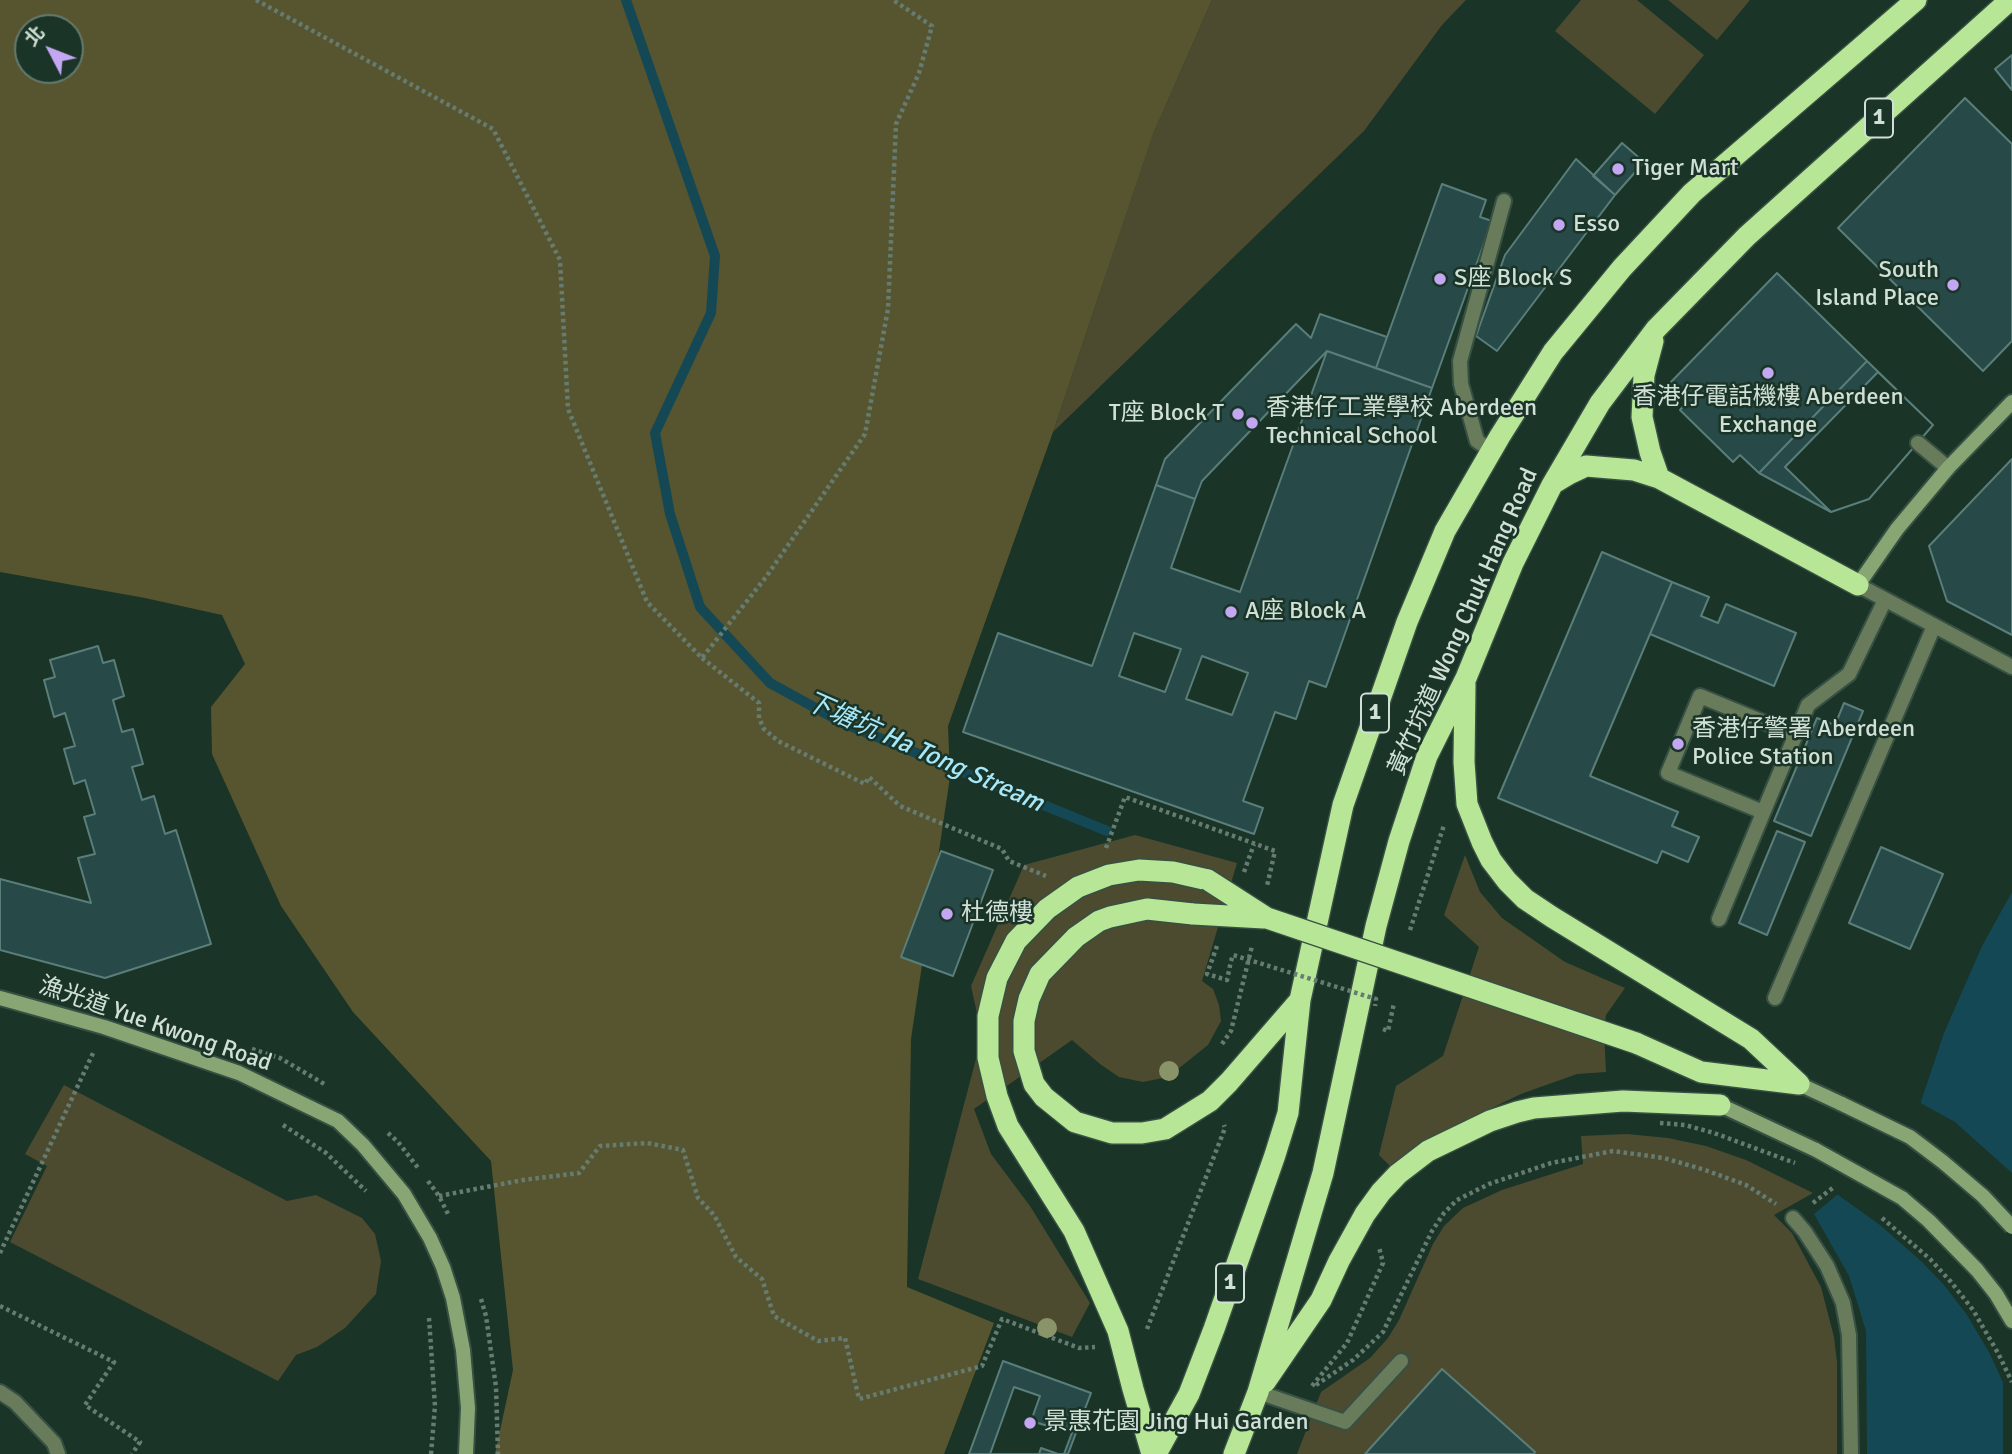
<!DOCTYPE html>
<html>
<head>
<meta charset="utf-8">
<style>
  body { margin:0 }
  #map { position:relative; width:2012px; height:1454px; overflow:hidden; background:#1a3427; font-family:Signika,"Noto Sans TC",sans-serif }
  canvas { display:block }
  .north { position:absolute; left:14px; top:14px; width:70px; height:70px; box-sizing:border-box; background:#1a3427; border:2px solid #63796d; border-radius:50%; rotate:312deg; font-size:19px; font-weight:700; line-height:28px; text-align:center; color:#d1e0d7 }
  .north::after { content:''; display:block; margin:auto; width:24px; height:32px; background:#c3a7f2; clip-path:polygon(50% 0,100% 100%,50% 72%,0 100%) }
</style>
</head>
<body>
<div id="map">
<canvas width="2012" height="1454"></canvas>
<div class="north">北</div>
</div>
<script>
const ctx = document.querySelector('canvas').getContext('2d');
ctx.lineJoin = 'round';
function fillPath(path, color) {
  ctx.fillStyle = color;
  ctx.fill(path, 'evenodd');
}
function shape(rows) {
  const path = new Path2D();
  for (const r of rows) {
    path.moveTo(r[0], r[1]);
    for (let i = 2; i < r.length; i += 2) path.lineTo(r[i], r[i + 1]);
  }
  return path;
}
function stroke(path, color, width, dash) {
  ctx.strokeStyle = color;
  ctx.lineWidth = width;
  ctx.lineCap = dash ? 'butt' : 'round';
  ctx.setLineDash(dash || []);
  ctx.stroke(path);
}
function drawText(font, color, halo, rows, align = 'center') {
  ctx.font = font + ' Signika,"Noto Sans TC",sans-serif';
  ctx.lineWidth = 5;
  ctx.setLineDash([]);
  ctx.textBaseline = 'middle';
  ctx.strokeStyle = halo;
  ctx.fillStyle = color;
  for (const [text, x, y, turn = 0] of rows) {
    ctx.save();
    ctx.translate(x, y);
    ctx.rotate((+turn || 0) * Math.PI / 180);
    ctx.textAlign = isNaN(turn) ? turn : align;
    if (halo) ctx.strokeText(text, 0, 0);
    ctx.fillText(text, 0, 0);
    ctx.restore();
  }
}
const green = shape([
  [1212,0,1466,0,1442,25,1364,131,1053,432,1154,132],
  [1581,0,1637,0,1704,55,1655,114,1555,31],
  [1668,0,1750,0,1717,40],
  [1135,835,1237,863,1202,981,1213,989,1219,1005,1221,1021,1208,1045,1168,1077,1143,1082,1119,1077,1100,1064,1072,1040,974,1109,991,1154,1030,1206,1090,1303,1072,1337,918,1279,982,1036,971,986,1024,865],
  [1465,855,1480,892,1502,918,1565,962,1625,988,1606,1015,1604,1032,1606,1072,1577,1074,1521,1094,1419,1143,1392,1168,1379,1155,1396,1086,1443,1056,1479,947,1444,915],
  [64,1085,287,1201,316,1195,362,1218,375,1234,381,1261,376,1294,345,1328,317,1347,296,1355,278,1381,10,1242,47,1166,25,1154],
  [1627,1134,1668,1138,1706,1146,1746,1160,1813,1193,1774,1215,1792,1233,1821,1287,1834,1337,1837,1362,1837,1454,1297,1454,1321,1392,1370,1358,1388,1338,1399,1320,1433,1244,1444,1226,1463,1208,1502,1190,1583,1164,1581,1136]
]);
const forest = shape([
  [0,0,1212,0,1154,132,1053,432,948,726,950,777,911,1039,907,1287,994,1323,944,1454,495,1454,513,1370,491,1161,353,1012,281,906,212,754,211,707,245,664,222,615,145,598,0,572],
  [28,28,70,28,70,70,28,70]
]);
const water = shape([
  [2012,892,2012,1257,2003,1323,2003,1454,1867,1454,1866,1331,1849,1276,1814,1214,1910,1134,1944,1033,1982,946]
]);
const pier = shape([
  [1917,1101,1955,1122,2012,1173,2012,1283,2006,1324,2006,1389,1990,1354,1967,1315,1944,1285,1922,1262,1880,1225,1834,1192,1907,1132]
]);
const stream = shape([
  [626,0,715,256,711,313,655,433,670,514,700,607,770,683,843,723,1107,831]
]);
const building = shape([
  [2012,55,2012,90,1995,69,2012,55],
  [1965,98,2012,144,2012,341,1983,371,1838,228,1965,98],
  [1622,143,1644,162,1615,195,1593,176,1622,143],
  [1576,159,1615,195,1497,351,1476,336,1505,255,1576,159],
  [1442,184,1486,200,1480,217,1492,221,1432,388,1376,368,1442,184],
  [1777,273,1867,361,1759,473,1740,455,1733,462,1680,410,1687,402,1669,384,1777,273],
  [1320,314,1387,337,1376,368,1327,351,1202,481,1195,499,1156,485,1165,459,1296,324,1311,338,1320,314],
  [1327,351,1432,388,1326,687,1309,681,1296,719,1275,712,1243,801,1263,808,1254,834,963,732,998,633,1092,666,1156,485,1195,499,1171,568,1240,592,1327,351],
  [1134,633,1181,649,1165,692,1119,676,1134,633],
  [1202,656,1248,673,1232,715,1186,699,1202,656],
  [1867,361,1933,425,1869,499,1831,512,1759,473,1867,361],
  [1878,372,1933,425,1869,499,1831,512,1785,467,1878,372],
  [2012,459,2012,635,1947,601,1929,546,2012,459],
  [1602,552,1672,582,1590,776,1678,812,1672,826,1699,837,1688,862,1662,851,1657,863,1498,798,1602,552],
  [1672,582,1709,597,1701,616,1718,623,1726,604,1796,633,1774,686,1650,634,1672,582],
  [98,646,103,663,114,660,124,696,113,700,122,732,133,729,143,764,132,767,142,800,154,796,165,834,176,830,211,944,105,978,0,950,0,879,91,903,78,858,95,854,84,817,95,814,85,780,74,784,64,749,75,746,65,713,54,717,44,680,55,677,50,660,98,646],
  [1844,703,1863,711,1811,836,1774,821,1817,718,1835,725,1844,703],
  [1777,831,1805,842,1767,935,1739,923,1777,831],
  [1881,847,1943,874,1910,949,1849,923,1881,847],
  [941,851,993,870,953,976,901,957,941,851],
  [1003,1361,1091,1393,1068,1454,969,1454,1003,1361],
  [1442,1369,1535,1452,1534,1454,1365,1454,1442,1369],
  [1014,1387,1040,1396,1031,1421,1048,1426,1050,1421,1073,1430,1064,1454,1058,1454,1041,1448,1039,1454,990,1454,1014,1387]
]);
const path = shape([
  [256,0,493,129,560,260,568,409,647,602,702,658,766,577,865,434,888,309,896,124,919,73,932,26,893,0],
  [702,658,759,703,759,718,764,729,778,741,865,784,869,777,900,806,1002,849,1009,861,1046,876],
  [1106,848,1125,797,1275,851,1267,886],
  [1244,872,1254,844],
  [1410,930,1444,825],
  [1217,946,1207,974,1227,980,1231,961],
  [1383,1029,1388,1031,1394,1003],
  [1222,1044,1231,1031,1252,946],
  [252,1049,280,1058,326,1085],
  [283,1125,326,1153,366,1191],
  [388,1133,398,1142,419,1169],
  [428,1181,439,1196,449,1216],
  [439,1196,523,1180,579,1173,600,1146,647,1143,683,1150,698,1198,714,1215,736,1257,762,1279,774,1316,818,1341,845,1338,859,1399,982,1366,1002,1319,1079,1348,1095,1347],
  [1813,1203,1834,1187],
  [0,1253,94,1051],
  [481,1299,486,1316,496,1387,498,1454],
  [0,1306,114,1362,85,1405,140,1442,132,1454],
  [429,1318,435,1406,431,1454],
  [1147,1329,1225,1128,1224,1125],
  [1316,1385,1353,1360,1383,1332,1432,1231,1444,1213,1457,1200,1489,1184,1551,1163,1613,1151,1664,1158,1705,1170,1746,1185,1776,1204],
  [1312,1386,1347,1343,1383,1263,1379,1247]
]);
const lane = shape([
  [1918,443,1948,468],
  [1492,451,1477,441,1461,384,1460,361,1504,201],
  [1763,812,1668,773,1700,696,1795,735],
  [1719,919,1808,705,1849,674,1885,600],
  [1775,998,1934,626],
  [0,1392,15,1402,54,1443,58,1454]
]);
const street = shape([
  [1858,585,2012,667],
  [1793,1218,1805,1232,1827,1266,1843,1303,1849,1335,1851,1454],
  [1258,1392,1345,1422,1401,1361]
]);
const secondary = shape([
  [1858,585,1897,529,1948,468,2012,402],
  [0,998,104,1027,239,1073,338,1121,363,1145,404,1194,430,1238,443,1267,453,1298,463,1350,468,1408,466,1454],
  [1799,1084,1842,1104],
  [1720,1105,1816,1150],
  [1902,1198,1929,1221,1977,1270,1996,1294,2012,1321]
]);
const highway = shape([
  [1653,341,1644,375,1642,417,1650,452,1659,478],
  [1554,483,1569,474,1586,466,1634,470,1659,478,1858,585],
  [1465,684,1464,762,1467,804,1482,842,1491,860,1507,881,1525,899,1552,917,1751,1039,1799,1084],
  [1193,914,1147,909,1110,917,1099,921,1076,937,1040,974,1029,999,1024,1021,1024,1051,1034,1084,1044,1097,1075,1122,1112,1133,1142,1133,1165,1129,1210,1101,1229,1082,1300,1000],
  [1636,1043,1701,1072,1799,1084],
  [1265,1382,1321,1300,1339,1261,1365,1214,1381,1192,1398,1174,1428,1151,1490,1121,1517,1112,1534,1108,1623,1101,1720,1105],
  [1152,1454,1133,1389,1118,1331,1074,1231,1008,1126,997,1096,988,1058,988,1016,997,978,1016,941,1047,909,1078,887,1109,875,1139,870,1173,872,1208,880],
  [1156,1454,1189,1394,1214,1329,1275,1155,1288,1113,1300,1000,1343,805,1407,622,1445,531,1500,436,1553,352,1622,268,1692,193,1916,0],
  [1234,1454,1258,1392,1323,1173,1376,926,1399,841,1427,756,1466,678,1513,563,1552,485,1600,403,1656,329,1747,236,2010,0]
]);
const pathBridge = shape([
  [1231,961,1233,955,1376,999,1375,1006],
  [1660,1123,1685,1125,1714,1133,1795,1163],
  [1882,1218,1930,1259,1951,1282,1973,1310,1998,1353,2012,1382]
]);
const secondaryBridge = shape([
  [1842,1104,1910,1137,1943,1162,1983,1196,2012,1227],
  [1816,1150,1902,1198]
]);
const highwayBridge = shape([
  [1208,880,1267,918,1636,1043],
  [1193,914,1264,918]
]);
const trees = [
  [1169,1071],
  [1047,1328]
];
const markers = [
  [1618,169,7,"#c3a7f2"],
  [1559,225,7,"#c3a7f2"],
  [1440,279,7,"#c3a7f2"],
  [1953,285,7,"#c3a7f2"],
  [1768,373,7,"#c3a7f2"],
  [1238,414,7,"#c3a7f2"],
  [1252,423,7,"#c3a7f2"],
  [1231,612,7,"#c3a7f2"],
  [1678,744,7,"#c3a7f2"],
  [947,914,7,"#c3a7f2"],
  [1030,1423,7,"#c3a7f2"]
];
const shields = [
  [1879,118,28],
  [1375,713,28],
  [1230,1283,28]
];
const shieldNames = [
  ["1",1879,118],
  ["1",1375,713],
  ["1",1230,1283]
];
const poiNames = [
  ["Tiger Mart",1632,169],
  ["Esso",1573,225],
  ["South",1939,271,"right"],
  ["Island Place",1939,299,"right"],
  ["S座 Block S",1454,279],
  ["香港仔電話機樓 Aberdeen",1768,398,"center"],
  ["Exchange",1768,426,"center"],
  ["香港仔工業學校 Aberdeen",1266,409],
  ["Technical School",1266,437],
  ["T座 Block T",1224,414,"right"],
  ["A座 Block A",1245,612],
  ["香港仔警署 Aberdeen",1692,730],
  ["Police Station",1692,758],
  ["杜德樓",961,914],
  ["景惠花園 Jing Hui Garden",1044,1423]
];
const streetNames = [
  ["黃竹坑道 Wong Chuk Hang Road",1464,622,-66],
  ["漁光道 Yue Kwong Road",155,1025,19]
];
const waterNames = [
  ["下塘坑 Ha Tong Stream",924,753,24]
];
fillPath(green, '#4c4b30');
fillPath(forest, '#57552f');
fillPath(water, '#154855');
fillPath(pier, '#1a3427');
stroke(stream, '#154855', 10);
fillPath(building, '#274947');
stroke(building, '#5a7e7a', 2);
stroke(lane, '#375043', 18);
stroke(street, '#375043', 18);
stroke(secondary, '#375043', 18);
stroke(highway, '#375043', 24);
stroke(path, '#667c71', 4.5, [3.5, 3.5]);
stroke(lane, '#687b5b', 14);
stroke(street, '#687b5b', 14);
stroke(secondary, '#88a674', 14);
stroke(highway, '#b6e696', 21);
stroke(secondaryBridge, '#375043', 18, []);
stroke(highwayBridge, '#375043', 24, []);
stroke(pathBridge, '#667c71', 4.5, [3.5, 3.5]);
stroke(secondaryBridge, '#88a674', 14);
stroke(highwayBridge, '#b6e696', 21);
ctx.fillStyle = '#8a9469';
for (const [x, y] of trees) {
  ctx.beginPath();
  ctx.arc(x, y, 10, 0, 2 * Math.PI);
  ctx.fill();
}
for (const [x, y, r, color] of markers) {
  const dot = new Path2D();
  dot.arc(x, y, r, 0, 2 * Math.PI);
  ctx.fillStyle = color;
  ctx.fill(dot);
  stroke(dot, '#1a3427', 2.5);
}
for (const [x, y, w] of shields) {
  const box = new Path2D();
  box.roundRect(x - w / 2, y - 19.5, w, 39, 5);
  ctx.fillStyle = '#1a3427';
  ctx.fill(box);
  stroke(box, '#d1e0d7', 2);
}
drawText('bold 23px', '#d1e0d7', null, shieldNames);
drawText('24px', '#d1e0d7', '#1a3427', poiNames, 'left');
drawText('24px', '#d1e0d7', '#1a3427', streetNames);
drawText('italic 26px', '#a6e7f9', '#1a3427', waterNames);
</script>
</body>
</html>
